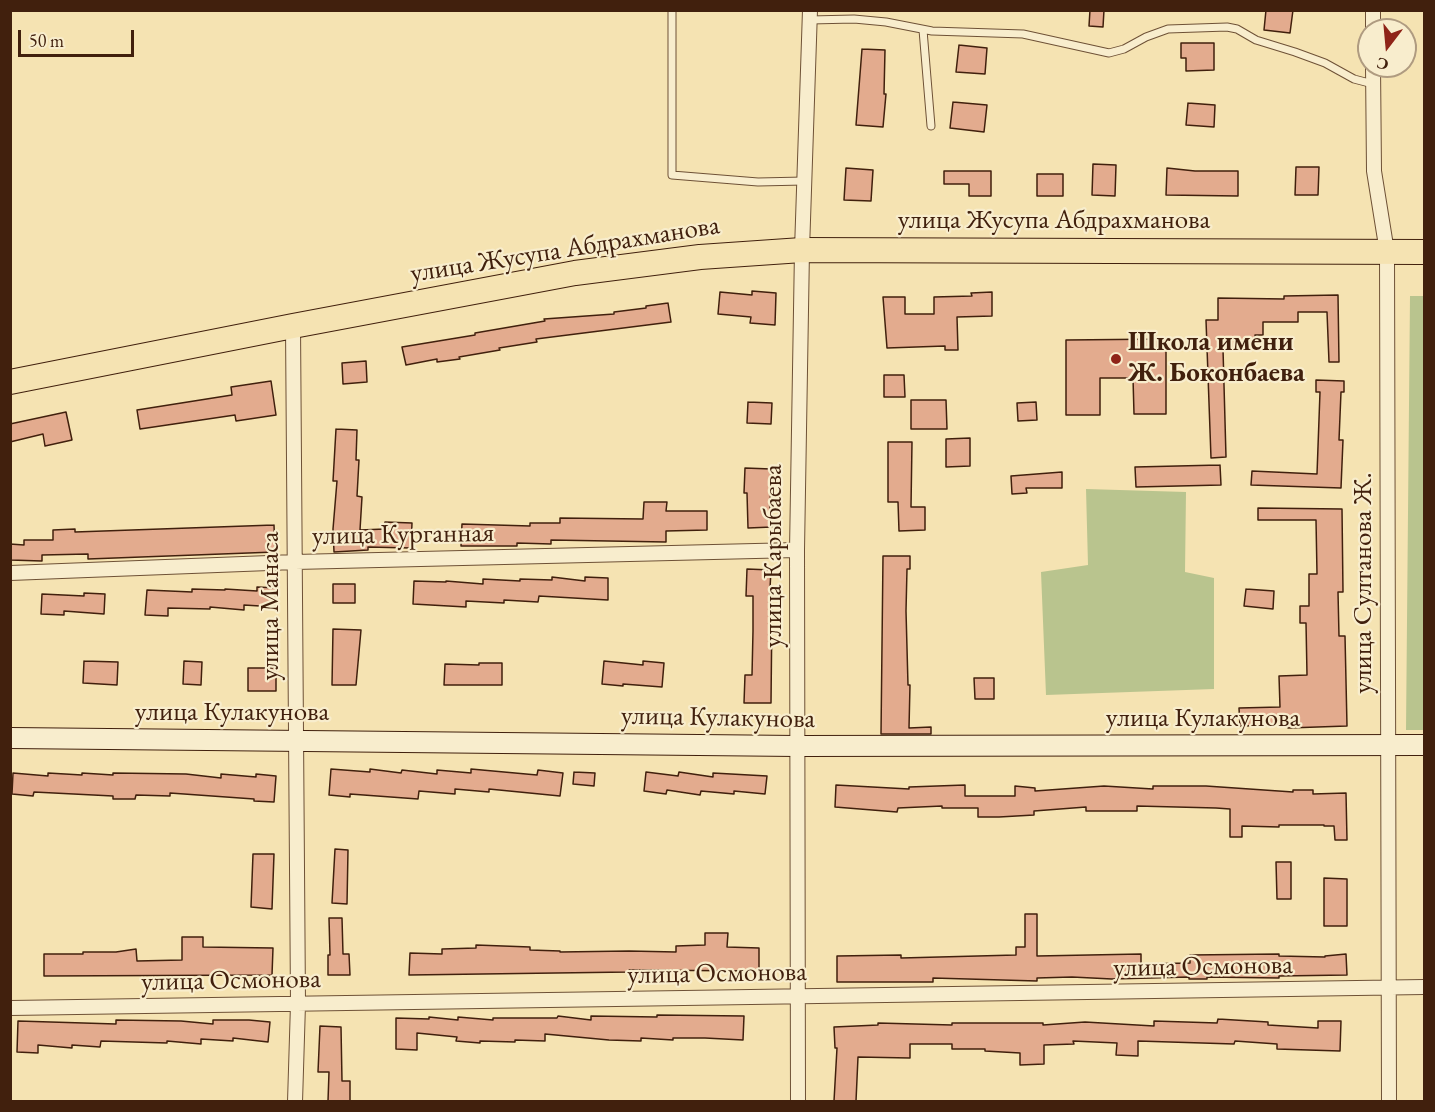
<!DOCTYPE html>
<html>
<head>
<meta charset="utf-8">
<style>
  body { margin:0 }
  #map { position:relative; width:1435px; height:1112px; overflow:hidden; background:#f5e3b2; font-family:"EB Garamond",serif }
  canvas { display:block }
  .frame { position:absolute; inset:0; border:12px solid #41200d; pointer-events:none }
  .north { position:absolute; left:1357px; top:18px; width:60px; height:60px; box-sizing:border-box; background:#f8edcd; border:2px solid #af9b80; border-radius:50%; rotate:196deg; font-size:16px; font-weight:700; line-height:24px; text-align:center; color:#41200d }
  .north::after { content:''; display:block; margin:auto; width:21px; height:27px; background:#8f2418; clip-path:polygon(50% 0,100% 100%,50% 72%,0 100%) }
  .scale { position:absolute; left:18px; top:30px; width:116px; height:27px; box-sizing:border-box; border:3px solid #41200d; border-top:0; padding-left:8px; font-size:18px; line-height:21px; white-space:nowrap; color:#41200d; -webkit-text-stroke:4px #f8edcd; paint-order:stroke }
</style>
</head>
<body>
<div id="map">
<canvas width="1435" height="1112"></canvas>
<div class="frame"></div>
<div class="north">С</div>
<div class="scale">50 m</div>
</div>
<script>
const ctx = document.querySelector('canvas').getContext('2d');
ctx.lineJoin = 'round';
function fillPath(path, color) {
  ctx.fillStyle = color;
  ctx.fill(path, 'evenodd');
}
function shape(rows) {
  const path = new Path2D();
  for (const r of rows) {
    path.moveTo(r[0], r[1]);
    for (let i = 2; i < r.length; i += 2) path.lineTo(r[i], r[i + 1]);
  }
  return path;
}
function stroke(path, color, width, dash) {
  ctx.strokeStyle = color;
  ctx.lineWidth = width;
  ctx.lineCap = dash ? 'butt' : 'round';
  ctx.setLineDash(dash || []);
  ctx.stroke(path);
}
function drawText(font, color, halo, rows, align = 'center') {
  ctx.font = font + ' "EB Garamond",serif';
  ctx.lineWidth = 4.5;
  ctx.setLineDash([]);
  ctx.textBaseline = 'middle';
  ctx.strokeStyle = halo;
  ctx.fillStyle = color;
  for (const [text, x, y, turn = 0] of rows) {
    ctx.save();
    ctx.translate(x, y);
    ctx.rotate((+turn || 0) * Math.PI / 180);
    ctx.textAlign = isNaN(turn) ? turn : align;
    if (halo) ctx.strokeText(text, 0, 0);
    ctx.fillText(text, 0, 0);
    ctx.restore();
  }
}
const green = shape([
  [1410,296,1424,296,1424,730,1406,730],
  [1086,489,1186,492,1185,572,1214,578,1214,689,1046,695,1041,572,1088,565]
]);
const building = shape([
  [1090,10,1104,10,1103,27,1089,26,1090,10],
  [1266,10,1293,10,1290,33,1264,30,1266,10],
  [1181,43,1214,43,1214,70,1186,71,1186,58,1181,58,1181,43],
  [959,45,987,48,985,74,956,72,959,45],
  [862,49,885,50,884,94,886,94,883,127,856,125,862,49],
  [953,102,987,105,984,132,950,128,953,102],
  [1188,103,1215,105,1214,127,1186,125,1188,103],
  [1093,164,1116,165,1115,196,1092,195,1093,164],
  [1296,167,1319,167,1318,195,1295,195,1296,167],
  [846,168,873,170,871,201,844,200,846,168],
  [1167,168,1195,171,1238,171,1238,196,1166,195,1167,168],
  [944,171,991,171,991,196,969,196,969,184,944,184,944,171],
  [1037,174,1063,174,1063,196,1037,196,1037,174],
  [752,291,776,293,775,325,750,323,751,317,718,314,720,292,752,295,752,291],
  [992,292,992,316,957,317,958,350,945,350,945,346,887,348,883,297,905,297,905,314,934,314,934,297,972,296,971,293,992,292],
  [1338,295,1339,362,1329,362,1327,312,1298,312,1298,322,1263,322,1263,335,1255,335,1256,348,1223,349,1226,457,1211,458,1206,320,1218,320,1218,298,1284,299,1284,296,1338,295],
  [668,303,671,322,536,339,537,342,499,348,500,350,459,357,460,359,437,362,437,359,406,365,402,347,475,335,475,333,545,321,544,319,614,314,614,312,646,308,646,306,668,303],
  [1166,339,1166,414,1134,414,1133,378,1100,378,1100,415,1066,415,1066,340,1166,339],
  [366,361,367,382,343,384,342,363,366,361],
  [884,375,904,375,905,397,884,397,884,375],
  [1316,380,1344,381,1344,392,1341,392,1339,440,1343,440,1341,488,1251,485,1252,471,1317,474,1320,392,1316,392,1316,380],
  [271,381,276,415,236,421,235,415,140,429,137,410,232,395,231,387,271,381],
  [911,400,946,400,947,429,911,429,911,400],
  [748,402,772,403,771,424,747,423,748,402],
  [1036,402,1037,420,1018,421,1017,403,1036,402],
  [66,412,72,440,45,446,43,434,10,442,10,424,66,412],
  [336,429,357,430,356,460,359,460,357,496,362,497,360,530,385,529,385,522,412,523,411,548,368,547,368,550,334,552,333,529,337,481,333,481,336,429],
  [970,438,970,466,946,467,946,439,970,438],
  [888,442,912,442,911,507,925,507,925,530,899,531,898,502,888,502,888,442],
  [1220,465,1221,485,1136,487,1135,467,1220,465],
  [745,468,771,469,770,509,771,508,772,527,748,528,747,493,744,493,745,468],
  [1062,472,1062,488,1026,488,1027,493,1012,494,1011,476,1062,472],
  [644,502,667,502,666,511,707,511,707,530,666,531,666,542,551,540,551,544,517,543,517,546,461,546,462,524,530,526,530,523,560,523,560,518,643,519,644,502],
  [1258,508,1342,509,1343,592,1338,592,1339,636,1345,636,1347,726,1288,728,1288,725,1240,726,1239,708,1280,707,1279,676,1307,675,1306,623,1300,623,1300,606,1309,606,1309,574,1317,574,1316,520,1258,520,1258,508],
  [274,525,275,552,88,559,88,554,42,555,42,561,10,560,10,544,24,545,24,540,53,540,53,530,75,529,75,532,274,525],
  [883,556,910,556,910,569,907,569,906,611,908,685,910,685,909,728,931,727,931,734,881,734,883,556],
  [747,569,771,570,769,607,772,607,771,703,744,703,745,675,752,675,753,631,753,596,746,596,747,569],
  [552,577,585,581,585,577,608,578,608,600,539,596,538,602,504,600,504,603,466,601,466,607,413,604,414,581,446,582,446,581,483,584,483,579,520,581,520,579,552,580,552,577],
  [333,584,355,584,355,603,333,603,333,584],
  [257,587,277,588,276,607,244,605,244,610,210,607,210,609,168,608,168,616,145,615,147,590,192,592,192,589,225,590,225,589,257,591,257,587],
  [1246,589,1274,591,1273,609,1244,606,1246,589],
  [84,593,105,594,104,614,64,611,64,615,41,614,42,594,84,596,84,593],
  [333,629,361,630,356,685,332,685,333,629],
  [84,661,118,662,117,685,83,683,84,661],
  [184,661,202,662,201,685,183,684,184,661],
  [604,661,643,665,643,661,664,663,662,687,623,684,623,686,602,684,604,661],
  [479,663,502,663,502,685,444,685,445,664,479,665,479,663],
  [248,668,276,668,276,691,248,691,248,668],
  [974,678,994,678,994,699,975,699,974,678],
  [331,769,370,772,370,769,401,773,402,770,437,774,437,770,471,773,471,769,537,775,538,770,563,773,560,796,489,789,489,792,455,789,455,794,419,791,418,799,350,794,350,797,329,795,331,769],
  [574,772,595,773,594,786,573,784,574,772],
  [646,772,678,776,679,772,713,777,713,773,767,776,765,794,734,791,734,794,701,791,700,795,667,790,666,794,644,791,646,772],
  [13,773,48,776,48,773,82,775,82,773,113,775,113,773,186,774,221,778,221,774,256,777,256,774,276,776,274,802,254,801,254,799,170,793,170,796,136,795,135,799,113,799,113,796,34,792,33,796,12,794,13,773],
  [836,785,909,789,909,787,965,785,965,796,1015,796,1015,786,1035,788,1035,791,1104,786,1153,789,1153,786,1206,786,1293,792,1293,790,1313,790,1313,794,1346,793,1347,840,1335,840,1334,826,1324,826,1324,825,1279,825,1279,827,1242,826,1242,837,1230,837,1230,809,1216,808,1137,806,1137,811,1086,811,1086,807,1034,811,1034,815,999,817,978,817,978,808,942,808,942,806,898,808,897,812,835,807,836,785],
  [335,849,348,850,347,904,332,903,335,849],
  [253,854,274,854,272,909,251,907,253,854],
  [1276,862,1291,862,1291,899,1277,899,1276,862],
  [1324,878,1347,879,1347,926,1324,926,1324,878],
  [1025,914,1037,914,1037,956,1141,954,1141,964,1190,963,1190,955,1279,954,1279,956,1325,957,1325,956,1346,954,1347,975,1279,976,1279,978,1207,977,1207,979,1189,979,1189,977,1112,979,1072,977,1037,978,1037,981,933,978,933,982,837,982,837,956,901,955,901,958,1016,955,1016,947,1025,947,1025,914],
  [329,918,342,918,343,954,349,954,350,975,328,975,328,955,330,955,329,918],
  [705,933,728,933,727,947,759,948,759,971,629,970,629,972,409,975,410,953,442,954,442,949,476,948,476,945,530,947,530,950,560,951,560,952,629,951,676,952,676,946,705,945,705,933],
  [182,937,203,937,203,947,273,948,272,975,44,976,44,954,83,954,83,952,116,952,136,949,137,961,182,960,182,937],
  [657,1015,744,1016,743,1040,705,1038,673,1038,673,1040,641,1038,641,1041,609,1040,545,1034,545,1041,515,1040,515,1042,480,1041,480,1043,456,1041,457,1037,417,1033,417,1050,396,1049,396,1018,429,1019,429,1017,458,1020,458,1017,493,1020,493,1018,557,1018,558,1016,591,1020,591,1016,657,1017,657,1015],
  [1218,1019,1268,1022,1268,1025,1318,1028,1318,1021,1341,1021,1340,1051,1277,1049,1277,1044,1235,1041,1234,1044,1138,1041,1138,1056,1116,1055,1117,1043,1073,1041,1074,1044,1044,1045,1044,1064,1020,1065,1020,1053,985,1051,985,1049,952,1049,952,1044,910,1044,910,1058,858,1057,856,1101,834,1101,837,1048,835,1048,834,1027,878,1025,878,1023,952,1025,952,1023,1043,1023,1043,1025,1085,1022,1154,1026,1154,1021,1217,1023,1218,1019],
  [116,1020,181,1021,213,1024,213,1020,249,1020,270,1022,268,1042,233,1038,233,1041,201,1039,201,1044,167,1041,167,1043,101,1041,100,1047,72,1045,72,1048,38,1045,38,1053,17,1052,18,1021,116,1024,116,1020],
  [320,1026,341,1027,342,1081,350,1081,350,1101,328,1101,329,1072,318,1072,320,1026]
]);
const lane = shape([
  [672,10,672,175,758,182,804,181],
  [810,20,854,19,886,22,932,31,1023,34,1109,53,1124,49,1146,37,1168,29,1227,27,1237,29,1256,40,1295,52,1325,63,1354,79,1373,84],
  [923,30,931,126]
]);
const street = shape([
  [1373,10,1373,30],
  [1373,66,1374,171,1387,252,1389,1102],
  [293,326,298,1004,295,1102],
  [10,573,295,562,797,550],
  [10,1008,1424,987],
  [798,1102,797,550,802,250,810,10]
]);
const secondary = shape([
  [10,738,797,746,1424,745]
]);
const highway = shape([
  [10,382,293,326,575,273,700,257,802,250,1424,252]
]);
const markers = [
  [1116,359,6,"#8f2418"]
];
const streetNames = [
  ["улица Жусупа Абдрахманова",1054,221],
  ["улица Жусупа Абдрахманова",565,250,-9],
  ["улица Курганная",403,535,-1],
  ["улица Карыбаева",774,556,-90],
  ["улица Султанова Ж.",1364,583,-90],
  ["улица Манаса",271,606,-90],
  ["улица Кулакунова",232,713],
  ["улица Кулакунова",718,718,1],
  ["улица Кулакунова",1203,719],
  ["улица Осмонова",1203,967,-1],
  ["улица Осмонова",717,974,-1],
  ["улица Осмонова",231,981,-1]
];
const poiNames = [
  ["Школа имени",1128,343],
  ["Ж. Боконбаева",1128,374]
];
fillPath(green, '#b9c48e');
fillPath(building, '#e3ab8e');
stroke(building, '#41200d', 1.5);
stroke(lane, '#6e5136', 9);
stroke(street, '#6e5136', 16);
stroke(secondary, '#41200d', 22);
stroke(highway, '#41200d', 26);
stroke(lane, '#f8edcd', 7);
stroke(street, '#f8edcd', 14);
stroke(secondary, '#f8edcd', 20);
stroke(highway, '#f5e3b2', 24);
for (const [x, y, r, color] of markers) {
  const dot = new Path2D();
  dot.arc(x, y, r, 0, 2 * Math.PI);
  ctx.fillStyle = color;
  ctx.fill(dot);
  stroke(dot, '#f8edcd', 2);
}
drawText('27px', '#41200d', '#f8edcd', streetNames);
drawText('bold 27px', '#41200d', '#f8edcd', poiNames, 'left');
</script>
</body>
</html>
